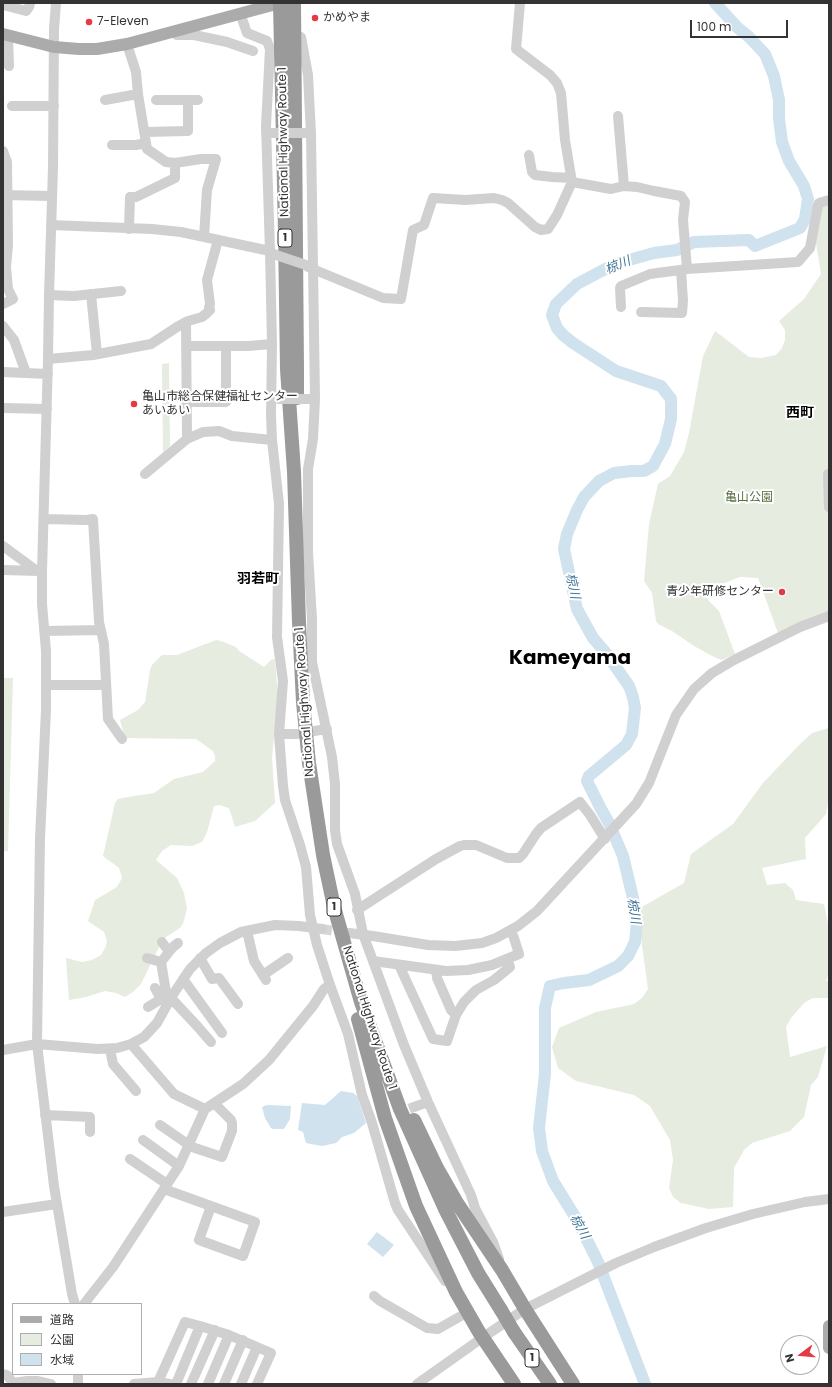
<!DOCTYPE html>
<html>
<head>
<meta charset="utf-8">
<style>
  body { margin:0 }
  #map { position:relative; width:832px; height:1387px; overflow:hidden; background:#fff; font-family:Poppins,"Noto Sans JP",sans-serif }
  canvas { display:block }
  .frame { position:absolute; inset:0; border:4px solid #333; pointer-events:none }
  .legend { position:absolute; left:12px; top:1303px; width:130px; height:72px; box-sizing:border-box; background:#fff; border:1px solid #adadad; margin:0; padding:5px 7px; list-style:none; font-size:12px; color:#333 }
  .legend li { display:flex; align-items:center; gap:8px; height:20px }
  .legend b { width:20px; border:1px solid #adadad }
  .north { position:absolute; left:780px; top:1335px; width:40px; height:40px; box-sizing:border-box; background:#fff; border:1px solid #adadad; border-radius:50%; rotate:254deg; font-size:11px; font-weight:700; line-height:16px; text-align:center; color:#333 }
  .north::after { content:''; display:block; margin:auto; width:14px; height:18px; background:#e63946; clip-path:polygon(50% 0,100% 100%,50% 72%,0 100%) }
  .scale { position:absolute; left:690px; top:20px; width:98px; height:18px; box-sizing:border-box; border:2px solid #333; border-top:0; padding-left:5px; font-size:12px; line-height:14px; white-space:nowrap; color:#333; -webkit-text-stroke:3px #fff; paint-order:stroke }
</style>
</head>
<body>
<div id="map">
<canvas width="832" height="1387"></canvas>
<div class="frame"></div>
<ul class="legend">
<li><b style="height:5px;background:#ababab"></b>道路</li>
<li><b style="height:11px;background:#e6ecdf"></b>公園</li>
<li><b style="height:11px;background:#cfe2ee"></b>水域</li>
</ul>
<div class="north">N</div>
<div class="scale">100 m</div>
</div>
<script>
const ctx = document.querySelector('canvas').getContext('2d');
ctx.lineJoin = 'round';
function fillPath(path, color) {
  ctx.fillStyle = color;
  ctx.fill(path, 'evenodd');
}
function shape(rows) {
  const path = new Path2D();
  for (const r of rows) {
    path.moveTo(r[0], r[1]);
    for (let i = 2; i < r.length; i += 2) path.lineTo(r[i], r[i + 1]);
  }
  return path;
}
function stroke(path, color, width, dash) {
  ctx.strokeStyle = color;
  ctx.lineWidth = width;
  ctx.lineCap = dash ? 'butt' : 'round';
  ctx.setLineDash(dash || []);
  ctx.stroke(path);
}
function drawText(font, color, halo, rows, align = 'center') {
  ctx.font = font + ' Poppins,"Noto Sans JP",sans-serif';
  ctx.lineWidth = 4;
  ctx.setLineDash([]);
  ctx.textBaseline = 'middle';
  ctx.strokeStyle = halo;
  ctx.fillStyle = color;
  for (const [text, x, y, turn = 0] of rows) {
    ctx.save();
    ctx.translate(x, y);
    ctx.rotate((+turn || 0) * Math.PI / 180);
    ctx.textAlign = isNaN(turn) ? turn : align;
    if (halo) ctx.strokeText(text, 0, 0);
    ctx.fillText(text, 0, 0);
    ctx.restore();
  }
}
const green = shape([
  [829,203,829,612,778,633,758,578,740,577,709,589,708,600,719,611,735,654,722,660,716,658,694,646,672,631,658,624,656,621,652,593,644,581,649,524,658,484,670,476,684,452,689,433,703,356,715,331,749,357,761,358,776,355,782,348,785,340,785,330,779,321,804,299,821,274,815,237,822,205],
  [169,363,170,446,163,453,162,364],
  [216,640,221,641,236,647,239,651,264,667,272,659,275,660,278,697,272,757,275,803,255,821,235,827,229,808,219,805,214,806,207,832,202,842,192,846,171,845,162,851,156,860,177,878,184,893,187,909,183,924,180,928,163,939,141,984,133,992,125,997,116,993,105,991,86,997,69,1000,66,958,82,962,92,960,101,955,106,946,107,941,104,932,88,921,95,900,117,887,122,878,119,868,103,856,115,803,118,799,128,797,154,793,174,779,203,772,215,761,215,756,213,751,196,739,125,738,120,720,138,710,145,702,150,670,152,665,162,655,177,655],
  [3,678,13,678,8,851,3,851],
  [829,728,829,797,826,814,805,838,806,859,762,868,767,885,785,883,793,890,796,900,824,904,829,929,829,972,826,981,829,981,829,998,813,998,804,1003,791,1018,786,1027,790,1057,827,1046,818,1077,811,1085,804,1117,790,1131,752,1143,744,1150,734,1168,733,1207,709,1209,681,1203,673,1197,669,1188,673,1160,670,1140,650,1106,634,1095,576,1081,558,1068,552,1047,559,1028,596,1012,634,1004,642,998,648,989,638,915,642,907,684,883,691,854,733,824,763,783,798,746,812,733]
]);
const water = shape([
  [341,1091,353,1093,357,1096,366,1123,354,1133,342,1137,336,1143,322,1146,306,1143,303,1132,298,1130,302,1103,325,1105],
  [267,1105,291,1106,290,1119,284,1129,273,1129,271,1128,265,1118,262,1107],
  [377,1232,394,1245,383,1257,367,1244]
]);
const river = shape([
  [645,1384,598,1262,577,1220,553,1181,542,1151,539,1128,545,1074,545,1008,550,986,564,983,589,980,618,966,628,956,635,942,637,923,633,898,623,856,609,823,601,809,587,781,589,776,626,745,632,734,635,708,633,697,629,686,606,653,593,638,577,609,564,549,567,534,577,510,584,497,599,481,614,473,632,471,644,471,653,466,665,444,671,419,671,399,661,386,616,371,573,343,563,335,557,328,552,315,556,304,577,284,609,267,629,260,654,253,677,250,694,242,749,240,755,246,800,228,805,219,808,199,804,186,789,161,782,142,779,119,779,100,774,76,765,54,749,37,738,28,715,3]
]);
const minorTunnel = shape([
  [322,929,347,933],
  [381,1119,414,1107]
]);
const minor = shape([
  [56,3,54,29,53,167,49,295,48,359,42,571,42,604,46,651,46,710,40,838,37,1044,54,1186,72,1294,75,1304],
  [3,5,26,11,29,7,30,3],
  [240,13,247,33,267,41,270,49,266,126,270,251,272,344,271,415,272,440,279,504,277,637,283,681,279,734,283,786,285,800,300,845,306,867,310,915,317,945,330,985,348,1034,362,1095,372,1123,395,1203,398,1210,445,1281],
  [176,31,177,35,194,35,227,42,253,51],
  [294,35,301,37,308,75,311,134,315,399,313,439,308,469,308,552,312,619,312,662,332,757,335,784,335,830,337,844,355,894,363,934,404,1045,428,1102,471,1195,475,1208,493,1242,499,1259],
  [8,36,9,66],
  [127,44,136,72,138,94,147,149,166,162,175,163],
  [105,100,138,94],
  [156,100,198,100],
  [12,106,54,106],
  [618,116,624,186],
  [144,132,188,131,188,100],
  [112,145,136,145,146,143],
  [3,151,7,162,8,245,6,267,8,289,13,299,3,304],
  [529,155,532,172,535,175,552,177,571,178],
  [572,182,611,189,624,186,637,187,654,191,681,196,685,202,683,220,687,269],
  [3,195,51,196],
  [51,225,152,229,181,232,270,251,275,255],
  [129,229,130,197,136,197,175,178,175,163,201,159,216,159,207,190,204,237],
  [308,267,383,298,401,299,413,230,424,225,433,198,465,200,494,198,502,200,508,203,535,227,541,230,548,229,557,215,572,182,565,140,561,93,557,83,550,75,516,49,520,3],
  [91,294,97,354],
  [49,295,74,296,121,291],
  [621,307,620,288,621,286,650,274,687,269,798,262,810,248,818,205,819,203,829,200],
  [641,312,682,313,683,301,681,270],
  [186,322,187,438],
  [3,326,14,340,26,373],
  [186,346,248,346,272,344],
  [48,359,93,355,151,344,177,327,188,321,202,317,207,313,210,310,209,308,210,304,207,280,218,240],
  [3,372,48,374],
  [187,402,226,402,226,346],
  [3,408,47,409],
  [145,474,187,439,203,432,219,431,232,436,272,440],
  [828,474,829,507],
  [44,519,86,520,93,519,99,622,104,644,108,719,122,739],
  [3,546,37,571],
  [3,570,38,571],
  [45,631,101,630],
  [47,685,105,685],
  [314,731,327,729],
  [279,734,298,734],
  [357,910,436,859,460,846,464,845,476,845,507,858,519,858,523,854,536,834,541,828,580,802,590,815,605,839],
  [247,931,254,961,266,980],
  [349,933,373,936,428,945,455,946,482,943,496,938,518,926,537,911,636,804,649,783,676,715,694,689,712,673,734,660,800,627,829,616],
  [162,942,169,952],
  [147,958,161,962],
  [200,958,212,979,219,978,238,1004],
  [373,961,446,971,468,970,492,965,519,954,514,938,511,931],
  [399,965,433,1039,447,1041,456,1015,464,1002,476,990,494,980,510,967,507,959],
  [436,970,437,978,451,1010,456,1015],
  [263,975,288,958],
  [183,979,222,1033],
  [155,988,161,999],
  [171,998,198,1027,211,1042],
  [168,1004,161,962,173,947,178,943],
  [148,1007,161,999,168,1004],
  [131,1044,174,1094,205,1109],
  [110,1049,113,1064,136,1091],
  [3,1050,37,1044,98,1049,117,1048,131,1044,144,1037,157,1023,172,996,190,969,206,953,220,943,241,932,275,925,299,926,322,929],
  [414,1107,428,1102],
  [45,1115,90,1117,90,1132],
  [160,1125,189,1145],
  [143,1140,179,1166],
  [189,1146,222,1157,232,1131,232,1123,231,1120,214,1103],
  [130,1159,167,1184],
  [164,1189,255,1222,243,1256,199,1240,211,1206],
  [3,1212,57,1204],
  [374,1296,380,1301,427,1328,438,1329,468,1312],
  [84,1304,113,1267,179,1166,205,1109,243,1084,269,1060,313,1006,324,989,330,985],
  [3,1374,7,1375,13,1383,27,1381,38,1381,51,1384],
  [78,1374,78,1384],
  [158,1382,185,1322,200,1326,229,1335,271,1353,257,1384],
  [134,1384,158,1382,170,1384],
  [176,1384,200,1326],
  [191,1384,215,1330],
  [208,1384,229,1335],
  [224,1384,243,1340],
  [241,1384,257,1347],
  [417,1384,482,1338,525,1309,616,1263,654,1247,706,1228,753,1214,805,1202,829,1199]
]);
const major = shape([
  [3,34,54,47,79,49,97,49,127,44,280,3],
  [829,1326,829,1348]
]);
const highway = shape([
  [280,3,285,233,287,369,294,472,299,622,303,702,309,763,323,855,334,907,361,1002,400,1109,445,1209,478,1273,501,1310],
  [294,3,297,369,297,398],
  [358,1019,385,1118,416,1206,456,1292,479,1332,514,1384],
  [414,1120,437,1168,457,1203,502,1270,525,1309,573,1384],
  [514,1332,550,1384]
]);
const minorBridge = shape([
  [269,133,308,133],
  [276,255,306,265],
  [278,399,311,399]
]);
const highwayBridge = shape([
  [501,1310,514,1332]
]);
const markers = [
  [315,18,4,"#e63946"],
  [89,22,4,"#e63946"],
  [134,404,4,"#e63946"],
  [782,592,4,"#e63946"]
];
const shields = [
  [285,238,14],
  [334,907,14],
  [532,1358,14]
];
const shieldNames = [
  ["1",285,238],
  ["1",334,907],
  ["1",532,1358]
];
const poiNames = [
  ["かめやま",323,18],
  ["7-Eleven",97,22],
  ["亀山市総合保健福祉センター",142,397],
  ["あいあい",142,411],
  ["青少年研修センター",774,592,"right"]
];
const streetNames = [
  ["National Highway Route 1",284,142,-91],
  ["National Highway Route 1",305,702,-94],
  ["National Highway Route 1",369,1018,72]
];
const parkNames = [
  ["亀山公園",749,498]
];
const waterNames = [
  ["椋川",618,266,-23],
  ["椋川",572,586,78],
  ["椋川",633,911,81],
  ["椋川",579,1227,61]
];
const quarterNames = [
  ["西町",800,413],
  ["羽若町",258,579]
];
const townNames = [
  ["Kameyama",570,659]
];
fillPath(green, '#e6ecdf');
fillPath(water, '#cfe2ee');
stroke(river, '#cfe2ee', 12);
stroke(minorTunnel, '#d6d6d6', 10, [10, 5]);
stroke(minor, '#d0d0d0', 10);
stroke(major, '#ababab', 12);
stroke(highway, '#9a9a9a', 14);
stroke(minorBridge, '#d0d0d0', 10);
stroke(highwayBridge, '#9a9a9a', 14);
for (const [x, y, r, color] of markers) {
  const dot = new Path2D();
  dot.arc(x, y, r, 0, 2 * Math.PI);
  ctx.fillStyle = color;
  ctx.fill(dot);
  stroke(dot, '#fff', 1.5);
}
for (const [x, y, w] of shields) {
  const box = new Path2D();
  box.roundRect(x - w / 2, y - 9, w, 18, 3);
  ctx.fillStyle = '#fff';
  ctx.fill(box);
  stroke(box, '#333', 1);
}
drawText('bold 11px', '#333', null, shieldNames);
drawText('12px', '#333', '#fff', poiNames, 'left');
drawText('12px', '#333', '#fff', streetNames);
drawText('12px', '#56703f', '#fff', parkNames);
drawText('italic 13px', '#3f7597', '#fff', waterNames);
drawText('bold 14px', '#000', '#fff', quarterNames);
drawText('bold 20px', '#000', '#fff', townNames);
</script>
</body>
</html>
